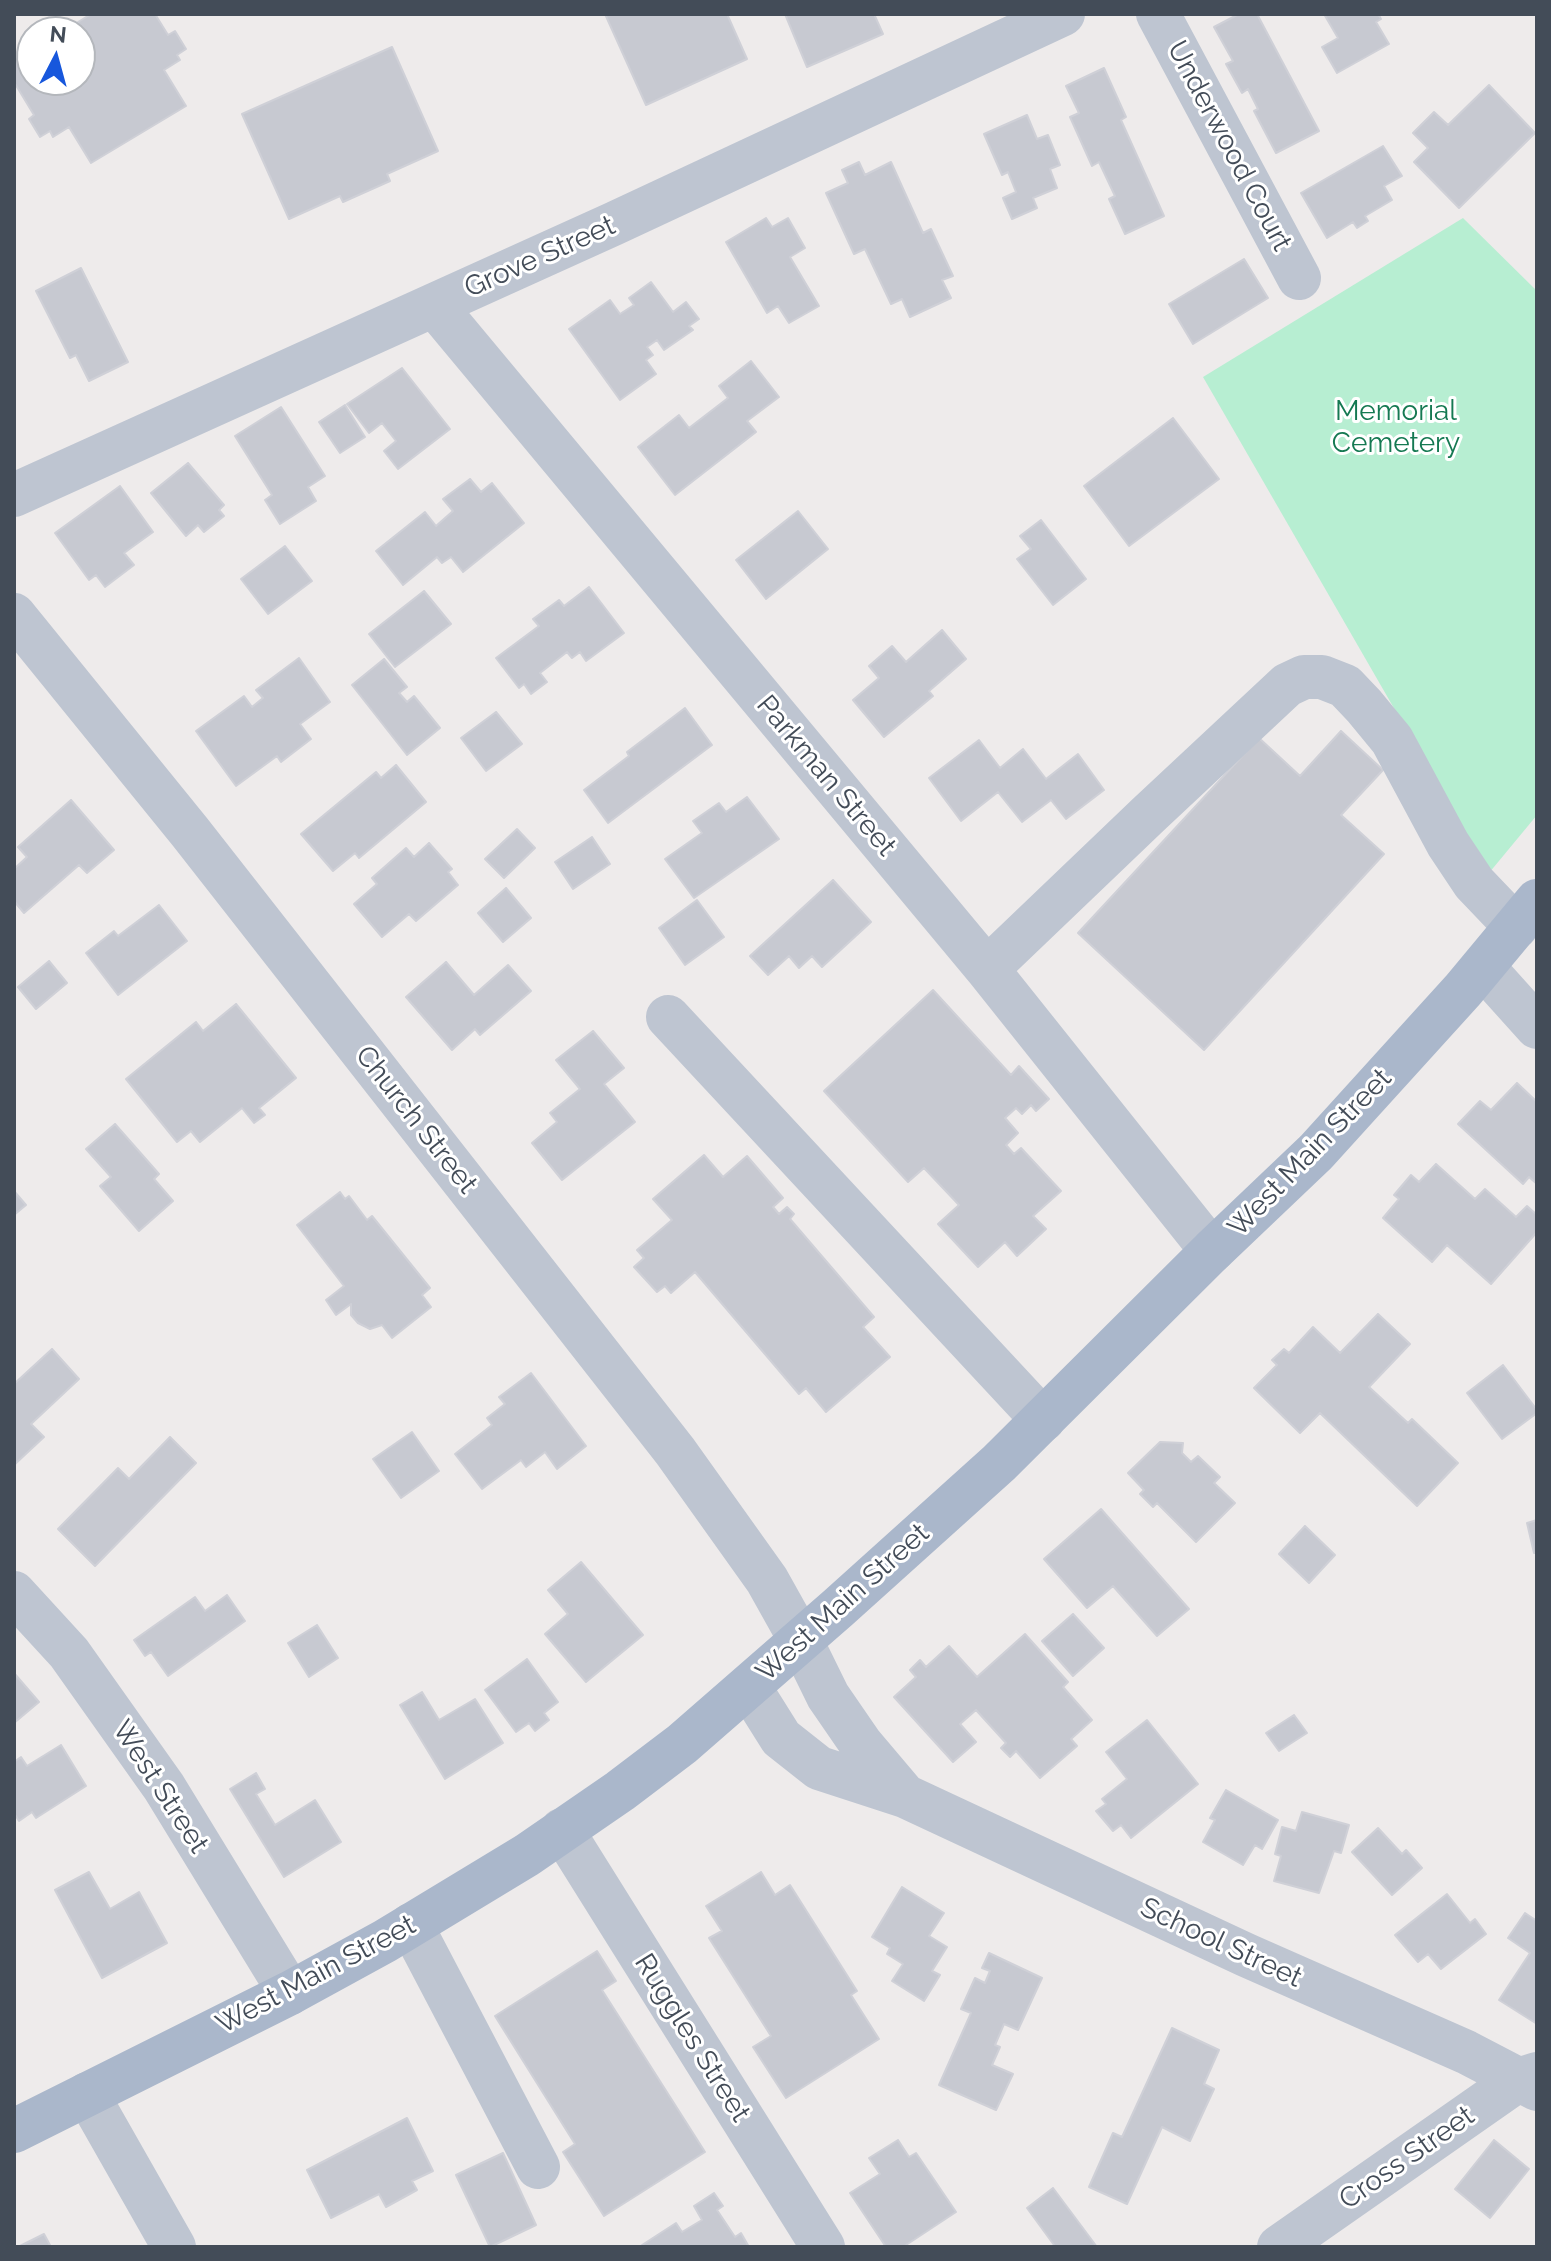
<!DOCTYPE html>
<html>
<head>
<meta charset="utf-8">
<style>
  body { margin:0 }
  #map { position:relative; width:1551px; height:2261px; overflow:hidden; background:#eeebeb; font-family:Raleway,sans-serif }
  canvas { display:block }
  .frame { position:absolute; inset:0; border:16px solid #434c58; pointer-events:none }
  .north { position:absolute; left:16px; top:16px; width:80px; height:80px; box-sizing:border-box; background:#fff; border:2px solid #b4b7bc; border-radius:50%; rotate:6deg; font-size:22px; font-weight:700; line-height:32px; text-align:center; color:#434c58 }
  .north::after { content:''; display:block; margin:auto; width:28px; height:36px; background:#1757dc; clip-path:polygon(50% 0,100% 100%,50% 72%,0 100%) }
</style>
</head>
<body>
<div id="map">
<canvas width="1551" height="2261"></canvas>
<div class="frame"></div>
<div class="north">N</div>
</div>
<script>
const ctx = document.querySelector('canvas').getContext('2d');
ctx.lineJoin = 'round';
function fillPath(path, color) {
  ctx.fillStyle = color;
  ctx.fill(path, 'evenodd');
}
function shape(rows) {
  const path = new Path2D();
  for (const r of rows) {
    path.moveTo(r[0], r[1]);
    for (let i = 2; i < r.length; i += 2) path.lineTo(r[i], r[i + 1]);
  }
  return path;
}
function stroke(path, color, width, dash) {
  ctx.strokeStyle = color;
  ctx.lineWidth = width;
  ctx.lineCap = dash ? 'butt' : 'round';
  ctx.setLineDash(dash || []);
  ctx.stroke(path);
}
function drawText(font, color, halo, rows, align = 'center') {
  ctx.font = font + ' Raleway,sans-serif';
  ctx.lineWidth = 6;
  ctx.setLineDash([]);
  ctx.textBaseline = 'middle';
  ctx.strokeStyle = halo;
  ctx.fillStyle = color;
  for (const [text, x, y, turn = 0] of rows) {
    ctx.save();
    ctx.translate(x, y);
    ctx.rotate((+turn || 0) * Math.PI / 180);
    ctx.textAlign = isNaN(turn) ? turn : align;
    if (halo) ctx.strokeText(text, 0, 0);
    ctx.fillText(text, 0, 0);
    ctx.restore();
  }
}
const green = shape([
  [1463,218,1537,291,1537,815,1489,873,1203,377]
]);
const building = shape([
  [91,14,155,14,168,35,175,31,186,49,177,55,180,60,164,70,186,106,91,163,69,127,53,137,50,131,40,137,29,119,34,115,14,82,14,61,32,50,32,80,80,80,80,32,62,32,91,14],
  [605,14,727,14,747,59,646,105,605,14],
  [785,14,874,14,883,34,807,67,785,14],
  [1239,14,1257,14,1319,131,1276,153,1254,111,1258,109,1248,89,1242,93,1226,64,1233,61,1214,27,1239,14],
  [1324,14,1378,14,1381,19,1376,22,1389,44,1337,73,1322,47,1338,38,1324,14],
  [392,47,438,151,387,174,390,181,343,202,340,196,289,219,242,114,392,47],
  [1104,68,1126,117,1121,120,1164,216,1125,234,1109,199,1115,196,1099,162,1092,166,1070,117,1079,113,1066,86,1104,68],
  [1489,85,1535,133,1459,208,1414,162,1428,148,1413,133,1434,112,1448,125,1489,85],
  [1027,115,1037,139,1048,135,1060,165,1050,169,1057,188,1033,198,1037,208,1012,219,1003,198,1016,192,1008,172,1002,175,984,134,1027,115],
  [1383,146,1402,176,1384,186,1392,200,1365,216,1368,221,1357,228,1353,222,1327,238,1301,193,1383,146],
  [859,162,865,175,891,162,923,233,931,229,953,276,942,280,951,298,910,317,902,299,891,304,865,249,854,254,826,193,848,183,842,170,859,162],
  [766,218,772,227,788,218,805,248,790,257,819,306,789,323,778,306,767,313,726,242,766,218],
  [1244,259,1268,298,1193,344,1169,304,1244,259],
  [81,268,128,362,89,381,76,355,70,358,36,291,81,268],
  [651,282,673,312,686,302,699,319,689,326,693,330,664,350,657,340,647,347,653,355,646,360,656,374,620,400,569,329,610,300,620,314,634,305,629,298,651,282],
  [751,361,779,397,747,421,756,432,675,495,638,447,679,415,689,428,728,398,719,386,751,361],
  [402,368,450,429,398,469,384,451,396,441,382,423,369,433,347,404,402,368],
  [345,405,365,437,340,453,319,422,345,405],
  [281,407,325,476,308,487,316,501,280,524,265,500,272,495,235,436,281,407],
  [1173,418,1219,479,1129,546,1084,486,1173,418],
  [188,463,224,505,219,510,224,516,204,532,198,525,186,536,151,493,188,463],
  [470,479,481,492,492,483,524,523,463,572,451,557,442,563,437,557,403,585,376,551,425,512,436,526,453,511,443,499,470,479],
  [120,486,153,532,124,553,134,565,105,587,96,575,89,580,55,533,120,486],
  [798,511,828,549,766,599,736,560,798,511],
  [1041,520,1086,579,1053,605,1017,559,1031,549,1020,536,1041,520],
  [285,546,312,581,268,614,241,579,285,546],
  [589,587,624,633,586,661,580,652,572,658,567,652,540,673,547,682,531,694,524,684,519,688,496,658,539,626,533,619,559,600,564,606,589,587],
  [424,591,451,624,395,667,369,634,424,591],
  [942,630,966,659,929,691,933,696,884,737,853,700,879,678,869,666,892,646,906,662,942,630],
  [299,658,330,702,300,724,311,739,281,762,277,756,236,786,196,731,244,696,252,707,263,698,256,690,299,658],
  [384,659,407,687,399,693,407,702,414,696,440,728,407,755,352,685,384,659],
  [685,708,712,745,608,823,584,790,629,756,627,752,685,708],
  [496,712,522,744,486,771,461,738,496,712],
  [1341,731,1383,770,1341,815,1384,854,1204,1050,1078,933,1259,738,1300,776,1341,731],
  [979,740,1000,768,1023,749,1046,779,1078,754,1104,790,1066,819,1051,800,1022,822,998,792,961,821,929,778,979,740],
  [396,765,426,802,359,858,355,853,333,871,301,834,376,772,381,778,396,765],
  [747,797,779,839,694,898,665,859,702,833,693,821,719,803,726,812,747,797],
  [71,800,114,850,87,873,79,865,24,913,14,901,14,869,27,857,18,847,71,800],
  [517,829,535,848,504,878,485,859,517,829],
  [592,837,610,864,573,889,555,862,592,837],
  [429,843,452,869,448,872,458,885,416,921,409,914,382,937,354,904,377,884,372,878,406,848,414,857,429,843],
  [833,880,871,922,822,967,812,956,799,968,789,956,768,975,750,956,833,880],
  [506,888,531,918,503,942,478,913,506,888],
  [697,900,724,937,685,965,659,928,697,900],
  [159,905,187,941,118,995,86,953,114,931,118,936,159,905],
  [49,961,67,983,36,1009,18,987,49,961],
  [446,962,474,995,508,965,531,991,480,1035,475,1029,452,1050,406,997,446,962],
  [933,990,1011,1075,1019,1066,1049,1099,1036,1111,1031,1105,1022,1114,1016,1108,1005,1118,1018,1133,1006,1145,1014,1154,1021,1148,1061,1191,1033,1216,1046,1229,1017,1256,1005,1242,978,1267,938,1224,959,1205,924,1168,908,1182,824,1091,933,990],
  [236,1004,296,1078,259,1108,265,1115,254,1123,242,1108,200,1142,191,1131,177,1142,126,1079,196,1022,203,1031,236,1004],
  [593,1031,624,1068,604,1084,635,1122,562,1180,532,1143,557,1122,550,1113,580,1089,556,1060,593,1031],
  [1517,1083,1537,1102,1537,1184,1529,1177,1523,1184,1458,1124,1480,1101,1491,1110,1517,1083],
  [115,1124,159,1174,154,1179,173,1201,139,1231,100,1186,111,1177,86,1149,115,1124],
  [704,1155,723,1177,747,1156,783,1198,773,1207,779,1214,787,1207,794,1214,790,1219,874,1317,863,1327,890,1357,826,1412,806,1388,799,1394,695,1272,671,1293,665,1286,657,1292,634,1267,644,1258,637,1250,672,1220,653,1199,704,1155],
  [1436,1164,1475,1199,1485,1189,1516,1217,1527,1206,1537,1215,1537,1232,1491,1284,1447,1245,1432,1262,1383,1218,1399,1199,1394,1195,1411,1175,1419,1182,1436,1164],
  [14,1191,26,1205,14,1215,14,1191],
  [340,1192,345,1199,349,1196,367,1220,372,1216,430,1288,422,1295,431,1307,392,1338,382,1325,370,1329,358,1323,351,1315,351,1304,336,1315,326,1300,344,1286,297,1225,340,1192],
  [1378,1314,1410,1344,1369,1387,1408,1423,1412,1419,1458,1463,1417,1506,1320,1413,1300,1433,1254,1388,1277,1365,1272,1360,1284,1349,1289,1353,1313,1327,1340,1353,1378,1314],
  [52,1349,79,1379,31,1424,44,1437,14,1465,14,1384,52,1349],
  [1503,1365,1537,1410,1537,1413,1502,1439,1467,1393,1503,1365],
  [531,1373,586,1446,557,1469,545,1452,526,1467,521,1460,482,1489,455,1454,492,1425,487,1418,505,1404,499,1397,531,1373],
  [412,1432,439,1471,401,1498,373,1459,412,1432],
  [170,1437,196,1463,95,1566,58,1529,118,1468,129,1479,170,1437],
  [1160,1442,1183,1443,1182,1453,1191,1462,1198,1456,1220,1477,1214,1483,1235,1503,1196,1542,1157,1503,1153,1507,1140,1494,1144,1490,1128,1473,1160,1442],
  [1101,1509,1189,1609,1157,1636,1113,1586,1087,1608,1044,1559,1101,1509],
  [1537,1520,1537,1553,1534,1553,1527,1523,1537,1520],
  [1305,1526,1335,1555,1309,1583,1279,1554,1305,1526],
  [581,1562,643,1635,586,1682,545,1634,568,1614,548,1590,581,1562],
  [227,1595,245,1621,168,1676,151,1652,145,1656,134,1640,195,1597,205,1611,227,1595],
  [1073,1614,1104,1648,1073,1676,1042,1641,1073,1614],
  [317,1625,338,1658,309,1677,288,1643,317,1625],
  [1025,1634,1068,1682,1063,1687,1092,1720,1071,1739,1077,1746,1040,1778,1016,1751,1010,1757,1001,1748,1006,1743,976,1710,960,1724,976,1742,953,1762,894,1697,916,1677,910,1670,920,1660,926,1667,949,1646,977,1677,1025,1634],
  [527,1659,558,1702,544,1713,549,1720,535,1731,529,1723,516,1732,485,1690,527,1659],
  [14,1673,39,1702,14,1723,14,1673],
  [422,1692,439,1720,475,1699,503,1743,445,1779,400,1705,422,1692],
  [1294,1715,1307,1733,1279,1751,1266,1733,1294,1715],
  [1147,1720,1198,1784,1131,1838,1121,1825,1113,1831,1096,1811,1106,1804,1102,1799,1127,1779,1106,1752,1147,1720],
  [61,1745,86,1786,36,1818,32,1812,19,1821,14,1813,14,1762,21,1757,27,1766,61,1745],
  [256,1773,265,1789,256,1794,275,1825,315,1800,341,1842,284,1877,230,1789,256,1773],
  [1226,1790,1278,1820,1262,1849,1255,1845,1243,1865,1203,1842,1215,1820,1210,1818,1226,1790],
  [1302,1812,1349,1825,1341,1853,1334,1851,1319,1893,1274,1881,1281,1856,1275,1854,1282,1827,1296,1831,1302,1812],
  [1378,1828,1402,1854,1406,1850,1422,1868,1392,1895,1352,1852,1378,1828],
  [89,1872,110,1909,139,1892,167,1943,102,1978,55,1890,89,1872],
  [761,1872,775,1895,790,1885,857,1991,851,1995,879,2039,786,2098,753,2047,771,2036,709,1938,722,1931,706,1906,761,1872],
  [902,1887,944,1913,929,1936,947,1947,932,1971,940,1975,924,2001,892,1981,903,1964,887,1954,890,1948,872,1937,902,1887],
  [1447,1894,1470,1923,1475,1919,1486,1934,1441,1969,1428,1954,1418,1962,1395,1935,1447,1894],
  [1525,1913,1537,1921,1537,2024,1499,2000,1530,1953,1508,1938,1525,1913],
  [597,1951,616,1981,602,1990,705,2152,604,2216,563,2152,575,2144,495,2016,597,1951],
  [989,1953,1042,1978,1018,2030,1004,2024,995,2045,1000,2047,992,2065,1013,2074,996,2110,939,2085,971,2013,961,2009,975,1978,985,1983,990,1971,982,1968,989,1953],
  [1172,2028,1219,2050,1204,2084,1214,2089,1190,2141,1162,2127,1127,2204,1089,2187,1113,2133,1122,2137,1172,2028],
  [407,2118,433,2171,412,2181,417,2190,386,2207,379,2194,331,2218,307,2170,407,2118],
  [898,2140,909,2157,916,2153,956,2212,903,2247,886,2247,850,2193,880,2174,869,2158,898,2140],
  [1494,2140,1529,2169,1490,2218,1455,2189,1494,2140],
  [503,2153,536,2225,490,2247,456,2175,503,2153],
  [1053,2188,1097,2247,1051,2247,1054,2245,1027,2208,1053,2188],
  [714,2193,723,2206,717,2210,735,2237,741,2233,749,2247,639,2247,676,2223,682,2232,702,2220,694,2206,714,2193],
  [44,2234,51,2247,18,2247,44,2234]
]);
const minor = shape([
  [1158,14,1299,278],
  [434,305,987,969,1212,1251],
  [14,495,613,224,1063,14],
  [14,615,190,832,675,1451,767,1580,800,1639,828,1696,861,1744,905,1796],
  [1483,967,1537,1027],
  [987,969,1148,815,1287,685,1304,677,1322,677,1345,686,1364,706,1392,740,1448,844,1474,883,1516,927],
  [668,1017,1043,1420],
  [14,1593,69,1653,164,1787,290,1993],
  [749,1687,781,1738,819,1768,905,1796,1246,1955,1466,2052,1537,2089],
  [562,1830,823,2247],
  [411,1925,538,2167],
  [87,2094,174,2247],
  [1279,2247,1518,2080,1537,2074]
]);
const major = shape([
  [14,2131,290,1993,385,1941,527,1855,620,1791,682,1744,838,1608,999,1463,1212,1251,1316,1152,1463,990,1537,901]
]);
const streetNames = [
  ["Underwood Court",1229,146,62],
  ["Grove Street",540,257,-24],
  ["Parkman Street",826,776,50],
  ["Church Street",416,1120,52],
  ["West Main Street",1310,1153,-46],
  ["West Main Street",843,1603,-42],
  ["West Street",160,1787,57],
  ["School Street",1221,1943,25],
  ["West Main Street",316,1975,-28],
  ["Ruggles Street",692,2038,58],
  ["Cross Street",1407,2158,-35]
];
const parkNames = [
  ["Memorial",1396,412],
  ["Cemetery",1396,444]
];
fillPath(green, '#b7eed2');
fillPath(building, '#c7c9d1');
stroke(building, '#cfd0d7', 2);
stroke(minor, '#bec5d1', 44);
stroke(major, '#aab7cb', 44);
drawText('28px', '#434c58', '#fff', streetNames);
drawText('28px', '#157952', '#fff', parkNames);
</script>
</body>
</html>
